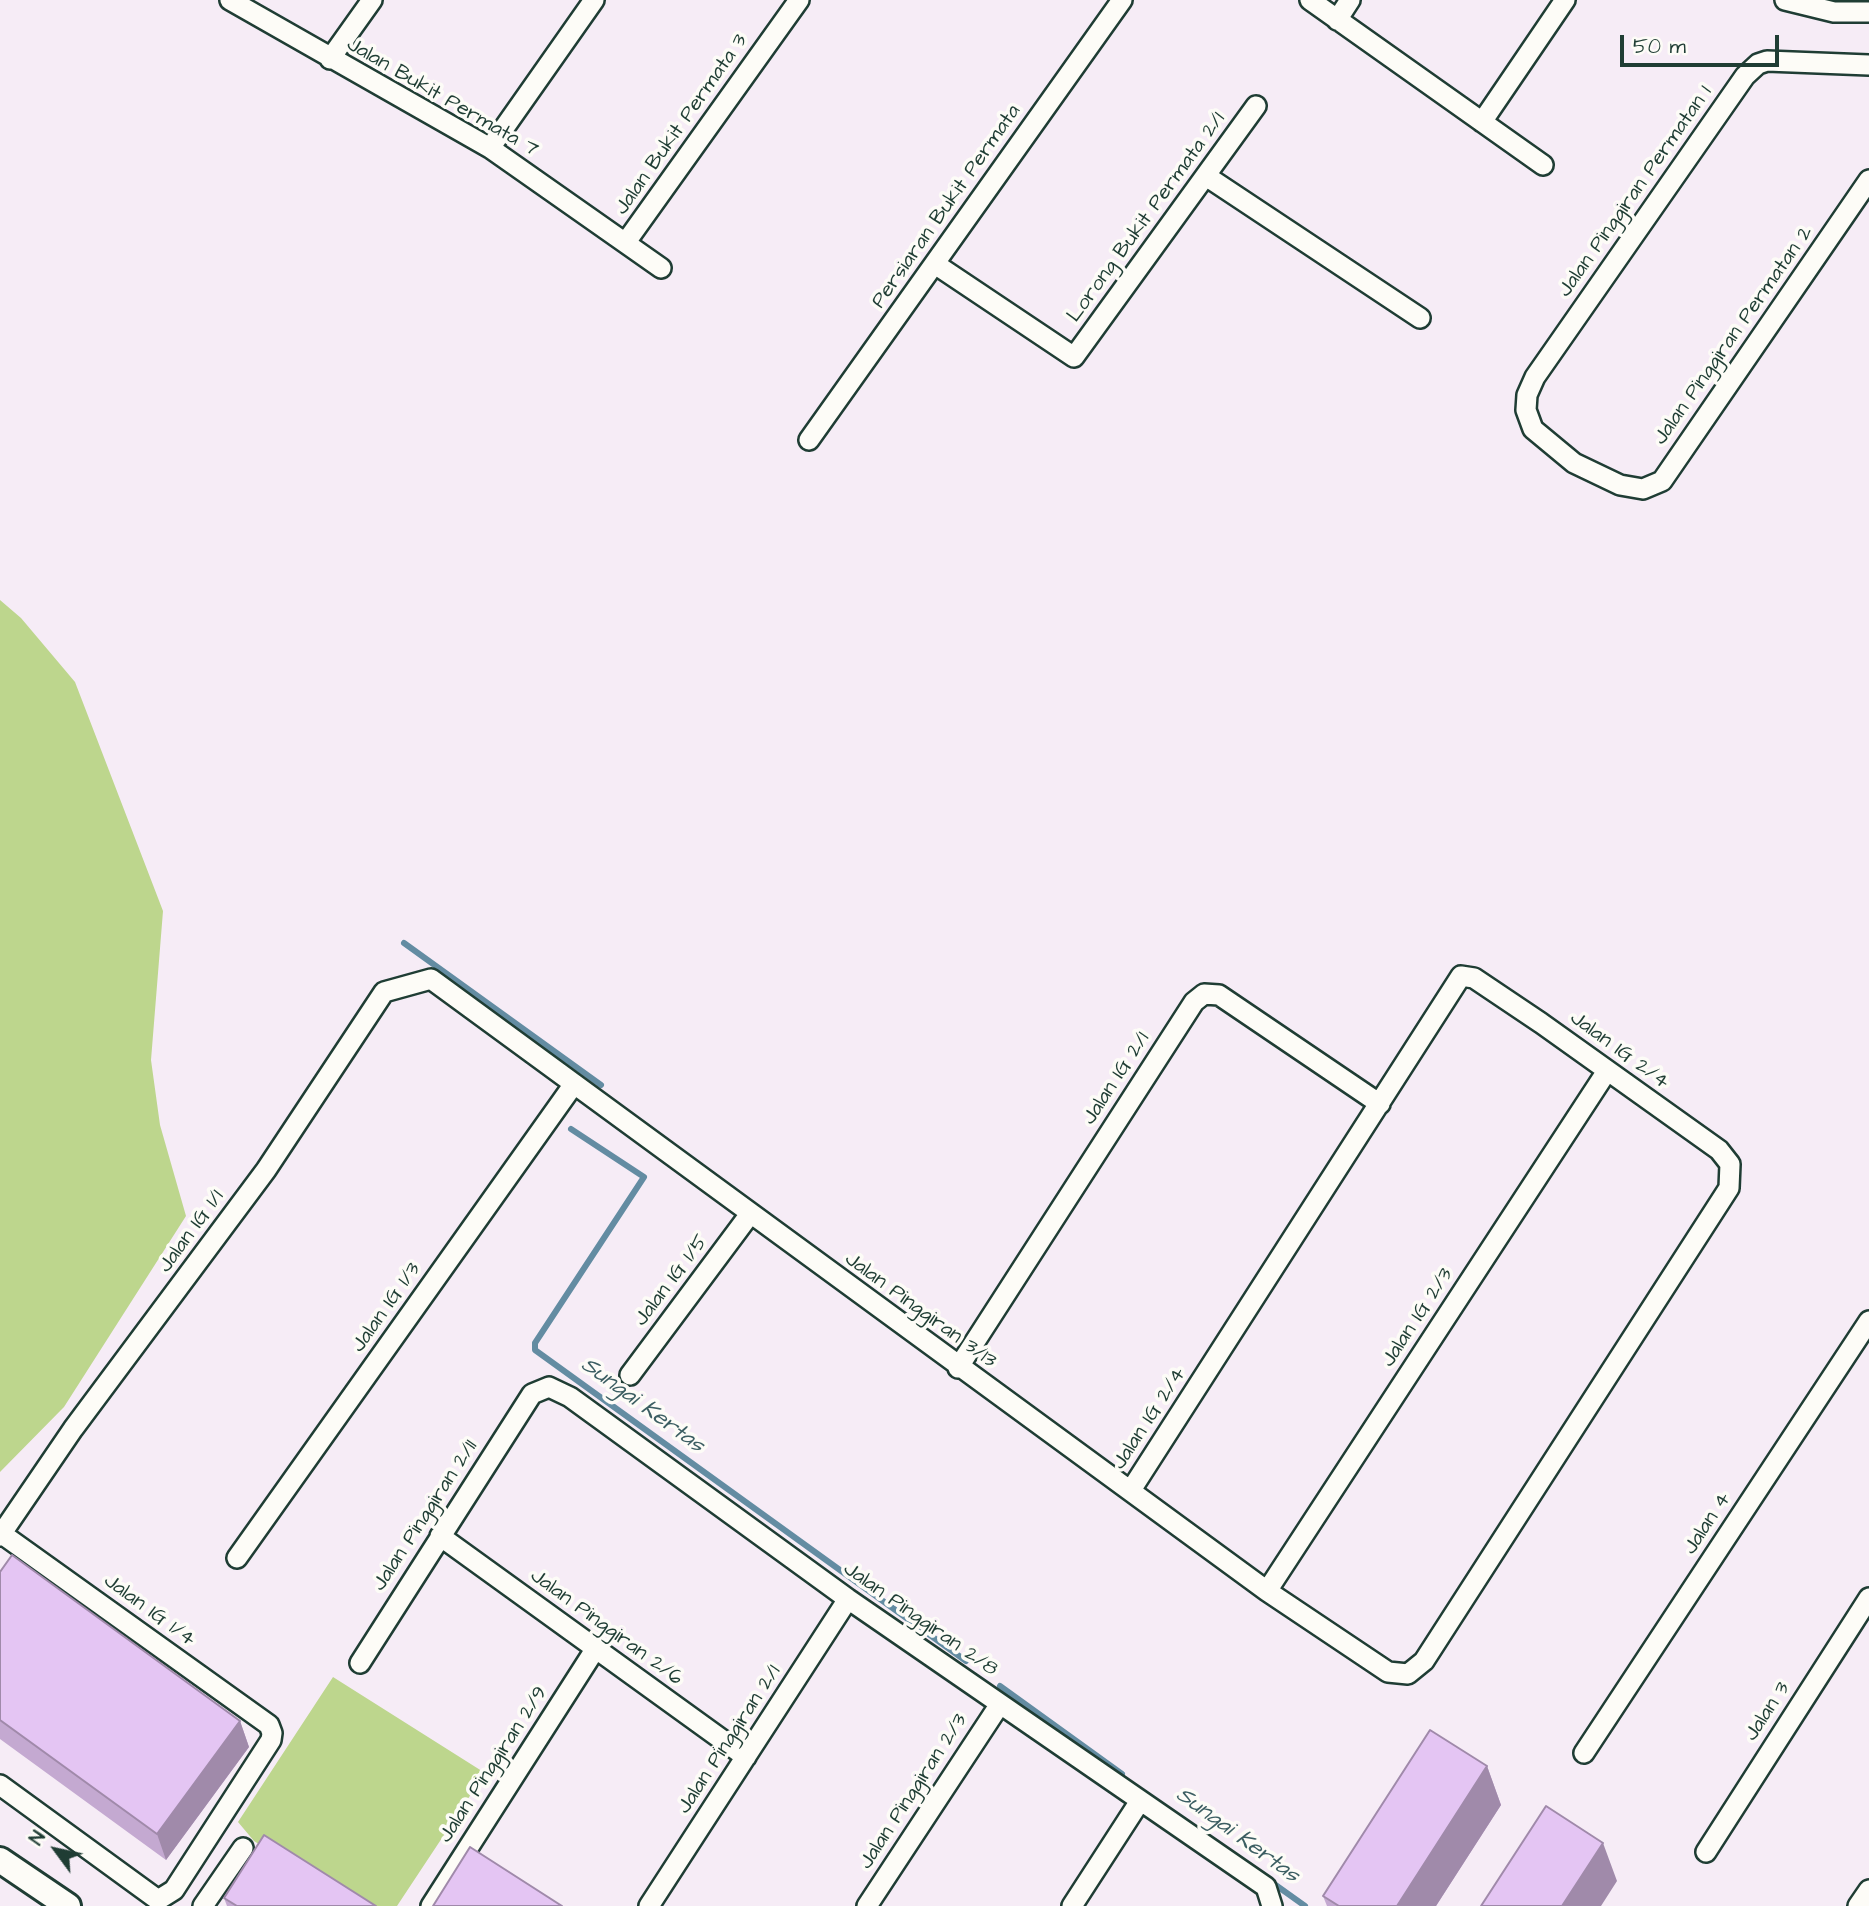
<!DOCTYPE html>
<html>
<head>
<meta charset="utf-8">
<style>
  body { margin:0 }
  #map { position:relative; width:1869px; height:1906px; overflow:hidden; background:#f6ecf6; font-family:"Architects Daughter",sans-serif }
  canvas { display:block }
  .north { position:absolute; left:21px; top:1815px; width:70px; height:70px; -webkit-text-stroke:5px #fdfcf7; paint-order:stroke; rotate:303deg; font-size:19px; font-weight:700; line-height:28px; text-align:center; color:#1f3d34 }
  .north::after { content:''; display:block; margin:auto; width:24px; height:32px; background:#1f3d34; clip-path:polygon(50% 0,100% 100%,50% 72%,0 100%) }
  .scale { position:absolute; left:1620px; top:35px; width:159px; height:32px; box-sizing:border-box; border:4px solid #1f3d34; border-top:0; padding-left:9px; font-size:21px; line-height:24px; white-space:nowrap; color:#1f3d34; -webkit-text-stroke:5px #fdfcf7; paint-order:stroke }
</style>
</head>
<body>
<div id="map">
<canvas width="1869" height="1906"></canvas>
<div class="north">N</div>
<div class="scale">50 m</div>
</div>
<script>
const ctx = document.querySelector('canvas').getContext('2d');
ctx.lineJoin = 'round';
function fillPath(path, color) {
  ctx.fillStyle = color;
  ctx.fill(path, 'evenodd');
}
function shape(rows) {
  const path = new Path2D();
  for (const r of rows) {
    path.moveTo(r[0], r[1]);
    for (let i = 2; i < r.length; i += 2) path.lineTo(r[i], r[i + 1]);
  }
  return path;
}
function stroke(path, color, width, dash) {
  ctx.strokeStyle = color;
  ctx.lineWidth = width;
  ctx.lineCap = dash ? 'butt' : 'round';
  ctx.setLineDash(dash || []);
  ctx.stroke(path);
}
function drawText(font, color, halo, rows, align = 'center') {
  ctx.font = font + ' "Architects Daughter",sans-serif';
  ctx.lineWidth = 7;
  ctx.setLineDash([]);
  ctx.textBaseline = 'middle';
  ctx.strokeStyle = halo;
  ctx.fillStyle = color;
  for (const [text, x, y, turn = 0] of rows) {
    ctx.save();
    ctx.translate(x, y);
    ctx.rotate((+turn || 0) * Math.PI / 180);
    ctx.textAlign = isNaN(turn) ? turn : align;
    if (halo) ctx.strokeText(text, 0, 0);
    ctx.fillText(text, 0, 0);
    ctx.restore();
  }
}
const green = shape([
  [0,600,21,618,75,682,163,911,151,1060,160,1125,186,1216,64,1407,0,1472],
  [333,1677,485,1773,397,1906,355,1906,254,1841,238,1822]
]);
const stream = shape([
  [404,943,601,1085],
  [571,1129,644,1177,535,1343,535,1350,966,1661],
  [1000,1686,1122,1774],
  [1270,1881,1305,1906]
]);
const minor = shape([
  [230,0,490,148,661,268],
  [1310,0,1543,165],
  [1785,0,1834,12,1869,12],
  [1337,20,1350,0],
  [330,59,372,0],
  [1869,65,1767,61,1758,64,1745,76,1535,377,1527,395,1526,410,1533,429,1574,463,1620,485,1643,489,1662,481,1869,180],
  [1482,122,1565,0],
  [490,148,594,0],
  [1206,176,1420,318],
  [626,242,799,0],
  [935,264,1074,357,1256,106],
  [809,440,1122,0],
  [958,1368,1194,1002,1204,994,1219,995,1380,1104],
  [630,1375,750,1214],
  [0,1536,73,1429,266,1170,384,992,431,979,1267,1591,1388,1672,1408,1674,1424,1661,1729,1188,1730,1164,1719,1150,1541,1023,1474,978,1461,976,1131,1490],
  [440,1536,746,1757],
  [237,1558,574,1084],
  [1267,1591,1607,1071],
  [360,1663,532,1394,549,1387,570,1397,848,1599,1266,1887,1272,1906],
  [1584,1753,1869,1321],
  [0,1785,158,1900,174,1890,271,1740,272,1733,269,1725,2,1534],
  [1706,1852,1869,1598],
  [203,1906,243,1848],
  [431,1906,596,1648],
  [649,1906,848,1599],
  [867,1906,1000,1704],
  [1072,1906,1140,1801],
  [1858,1906,1869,1890]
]);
const tertiary = shape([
  [0,1860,68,1906]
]);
const wall = shape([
  [0,1572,240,1721,249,1747,166,1860,0,1739],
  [1487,1766,1501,1805,1436,1906,1327,1906,1323,1896],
  [224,1898,376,1906,227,1906]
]);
const shadedWall = shape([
  [240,1721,249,1747,166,1860,157,1834],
  [1487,1766,1501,1805,1436,1906,1397,1906],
  [1603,1843,1617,1881,1601,1906,1562,1906]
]);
const building = shape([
  [12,1555,240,1721,157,1834,0,1720,0,1572,12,1555],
  [1430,1730,1487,1766,1397,1906,1339,1906,1323,1896,1430,1730],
  [1546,1806,1603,1843,1562,1906,1481,1906,1546,1806],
  [264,1835,376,1906,237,1906,224,1898,264,1835],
  [470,1847,562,1906,433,1906,470,1847]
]);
const streetNames = [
  ["Jalan Bukit Permata 7",442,98,30],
  ["Jalan Bukit Permata 3",682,125,-55],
  ["Jalan Pinggiran Permatan 1",1636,192,-55],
  ["Persiaran Bukit Permata",947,207,-55],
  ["Lorong Bukit Permata 2/1",1147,218,-54],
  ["Jalan Pinggiran Permatan 2",1734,336,-55],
  ["Jalan IG 2/4",1619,1051,36],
  ["Jalan IG 2/1",1117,1079,-57],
  ["Jalan IG 1/1",192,1232,-54],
  ["Jalan IG 1/5",672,1281,-53],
  ["Jalan IG 1/3",387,1308,-55],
  ["Jalan Pinggiran 3/13",920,1311,36],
  ["Jalan IG 2/3",1418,1318,-57],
  ["Jalan IG 2/4",1150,1419,-57],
  ["Jalan Pinggiran 2/11",426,1516,-57],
  ["Jalan 4",1708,1524,-57],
  ["Jalan IG 1/4",149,1611,36],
  ["Jalan Pinggiran 2/8",920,1620,35],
  ["Jalan Pinggiran 2/6",606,1628,36],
  ["Jalan 3",1768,1712,-57],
  ["Jalan Pinggiran 2/1",730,1740,-57],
  ["Jalan Pinggiran 2/9",494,1765,-57],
  ["Jalan Pinggiran 2/3",914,1792,-57]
];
const waterNames = [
  ["Sungai Kertas",642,1406,36],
  ["Sungai Kertas",1237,1836,36]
];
fillPath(green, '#bdd68d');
stroke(stream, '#638ca2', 6);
stroke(minor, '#1f3d34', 24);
stroke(tertiary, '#1f3d34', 30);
stroke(minor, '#fdfcf7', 19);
stroke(tertiary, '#fdfcf7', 24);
fillPath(wall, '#c4a9d1');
fillPath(shadedWall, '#a08aaa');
fillPath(building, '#e4c5f3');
stroke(building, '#a08aaa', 2);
drawText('21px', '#1f3d34', '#fdfcf7', streetNames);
drawText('italic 23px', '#3c5e62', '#fdfcf7', waterNames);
</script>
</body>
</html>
